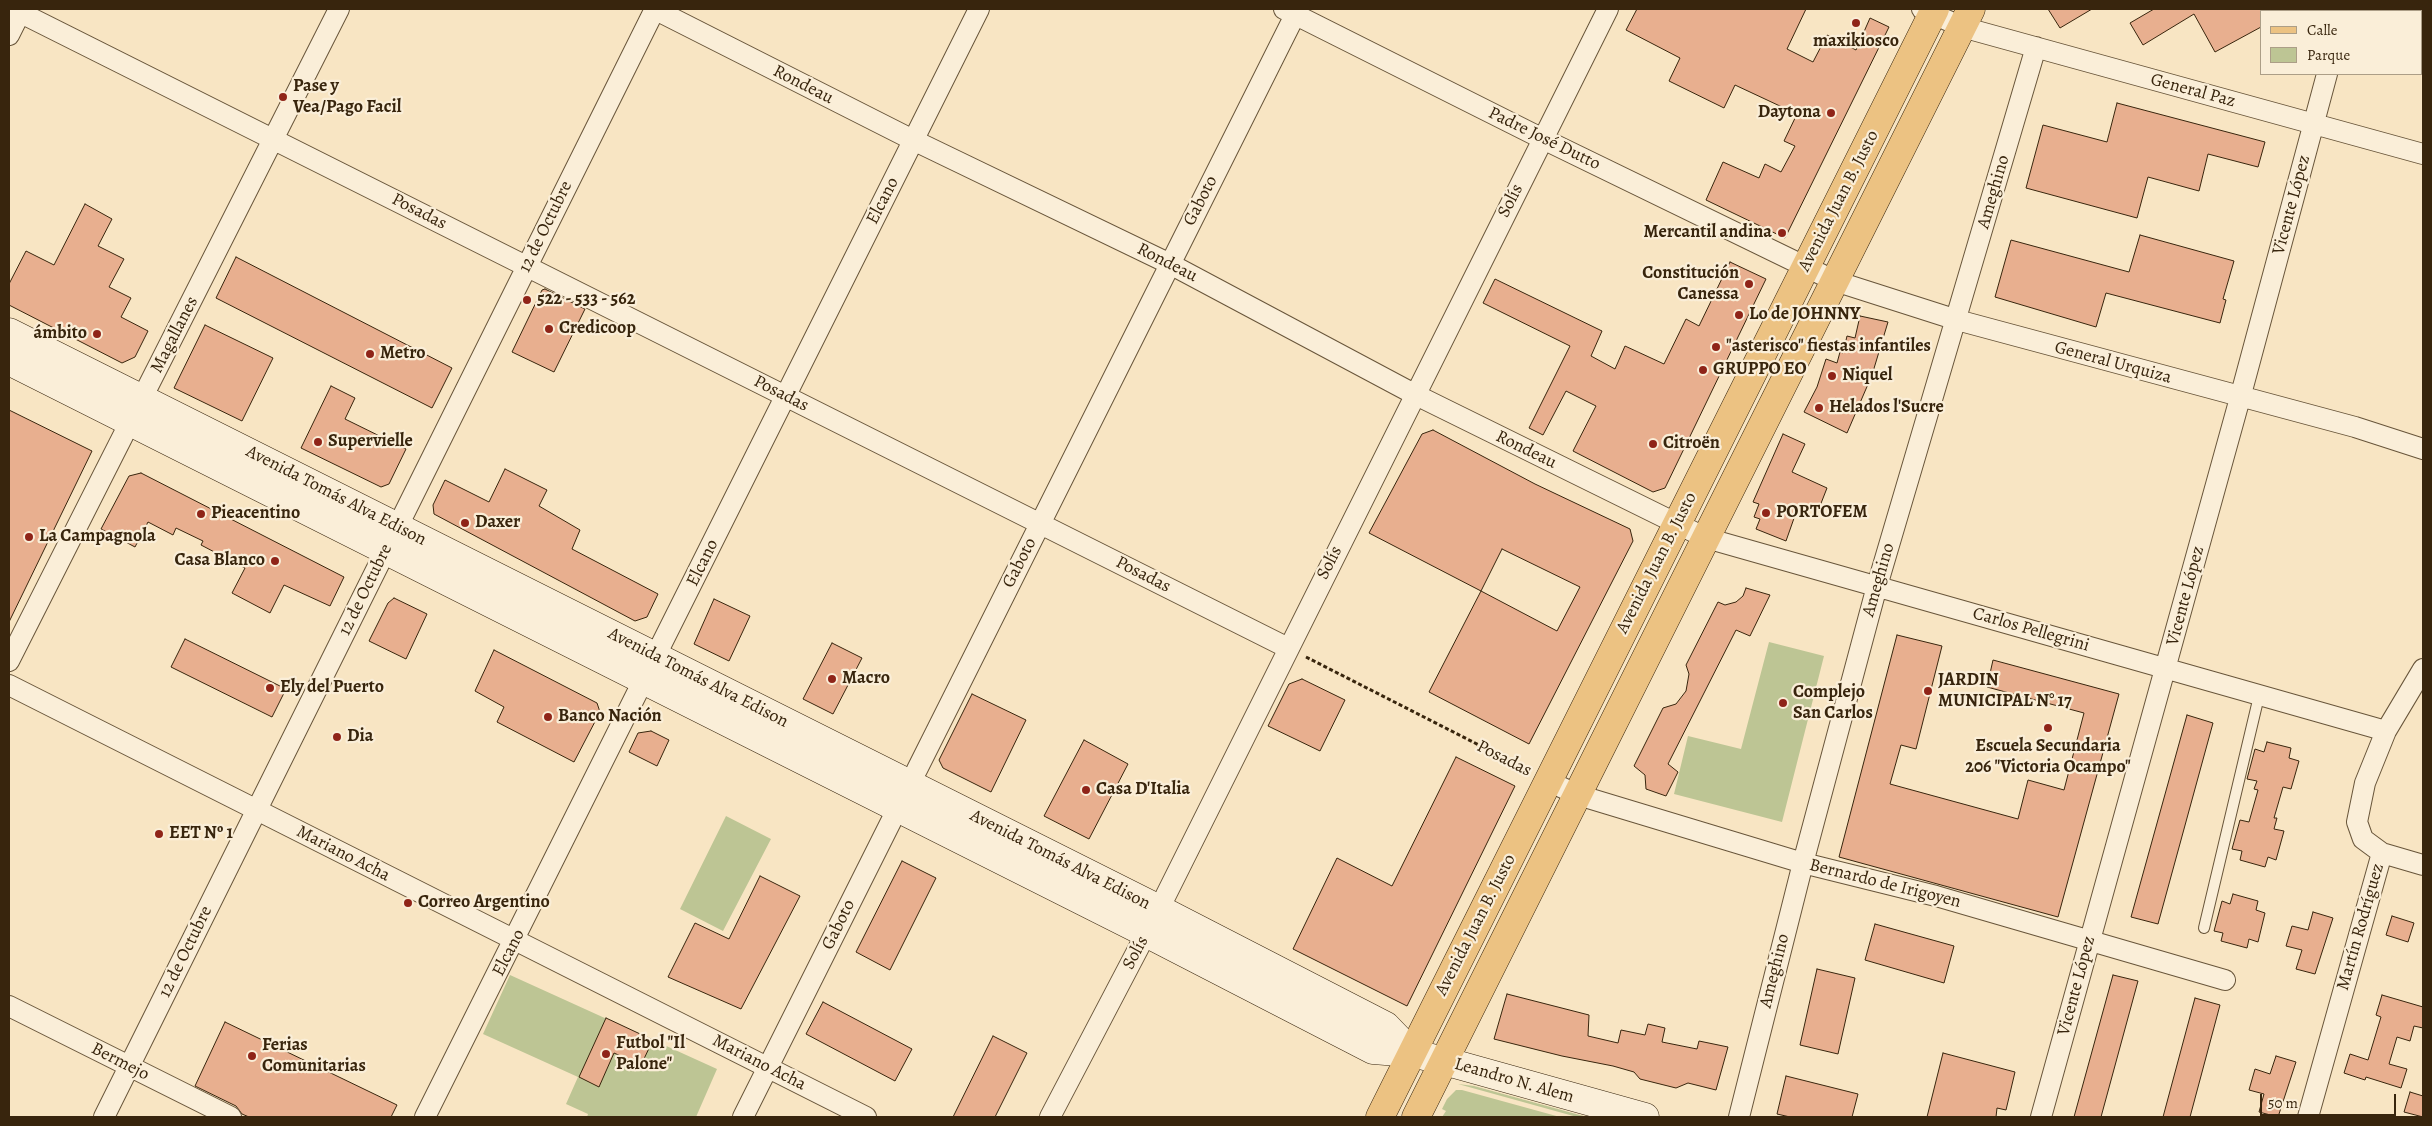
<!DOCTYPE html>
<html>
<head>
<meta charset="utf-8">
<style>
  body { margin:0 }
  #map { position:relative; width:2432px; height:1126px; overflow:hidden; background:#f8e5c3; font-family:Alegreya,serif }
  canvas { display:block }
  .frame { position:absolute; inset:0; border:10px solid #38250d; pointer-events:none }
  .legend { position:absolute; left:2260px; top:10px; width:162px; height:65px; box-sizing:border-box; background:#faeed8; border:1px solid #ac9e87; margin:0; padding:6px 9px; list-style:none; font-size:15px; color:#38250d }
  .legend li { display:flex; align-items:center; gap:10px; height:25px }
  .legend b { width:25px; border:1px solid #ac9e87 }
  .scale { position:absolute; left:2260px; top:1094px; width:136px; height:22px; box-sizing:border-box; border:2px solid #38250d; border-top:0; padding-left:6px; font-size:15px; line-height:18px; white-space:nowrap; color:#38250d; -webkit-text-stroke:4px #faeed8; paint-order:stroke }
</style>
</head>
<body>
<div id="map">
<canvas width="2432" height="1126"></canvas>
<div class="frame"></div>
<ul class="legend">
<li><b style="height:6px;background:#ecc282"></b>Calle</li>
<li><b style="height:14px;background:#bdc594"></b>Parque</li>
</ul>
<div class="scale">50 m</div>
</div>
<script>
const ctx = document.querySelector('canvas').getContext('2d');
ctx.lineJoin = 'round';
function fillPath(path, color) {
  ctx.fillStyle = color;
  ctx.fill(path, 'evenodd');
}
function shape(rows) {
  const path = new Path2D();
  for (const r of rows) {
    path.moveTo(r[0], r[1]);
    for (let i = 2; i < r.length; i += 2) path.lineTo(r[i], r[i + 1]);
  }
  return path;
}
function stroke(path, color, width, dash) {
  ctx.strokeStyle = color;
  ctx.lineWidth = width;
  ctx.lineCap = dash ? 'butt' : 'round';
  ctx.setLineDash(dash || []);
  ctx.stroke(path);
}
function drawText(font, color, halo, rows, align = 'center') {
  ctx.font = font + ' Alegreya,serif';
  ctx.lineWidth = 4.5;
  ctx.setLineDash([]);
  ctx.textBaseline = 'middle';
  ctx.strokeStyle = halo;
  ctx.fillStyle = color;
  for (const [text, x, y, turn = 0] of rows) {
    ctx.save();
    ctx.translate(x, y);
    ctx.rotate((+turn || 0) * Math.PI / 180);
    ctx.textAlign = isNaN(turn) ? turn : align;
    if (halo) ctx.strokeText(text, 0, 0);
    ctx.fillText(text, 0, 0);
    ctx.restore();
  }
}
const green = shape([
  [1769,642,1824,656,1782,822,1674,794,1688,736,1741,749],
  [726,816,771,839,723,931,680,909],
  [510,975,717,1069,696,1117,587,1117,588,1114,566,1104,578,1077,483,1034],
  [1458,1084,1474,1086,1587,1117,1577,1117],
  [1456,1090,1462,1090,1560,1117,1442,1117,1446,1111,1442,1109,1447,1099]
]);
const building = shape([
  [1637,9,1806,9,1787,49,1813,62,1827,35,1856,50,1870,18,1889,27,1785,238,1706,200,1723,162,1759,178,1765,164,1781,172,1795,146,1784,141,1797,114,1735,85,1724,108,1669,81,1680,58,1626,30,1637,9],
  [2048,9,2092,9,2060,28,2048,9],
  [2154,9,2261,9,2261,27,2215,52,2194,14,2143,45,2130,23,2154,9],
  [2117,103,2265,142,2258,167,2208,154,2199,191,2148,177,2137,218,2026,188,2043,125,2107,142,2117,103],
  [85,204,112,219,98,246,124,259,109,287,131,298,121,317,148,331,135,357,122,363,9,305,9,284,26,251,54,265,85,204],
  [2140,235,2234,261,2223,299,2226,300,2220,323,2106,293,2096,327,1995,297,2011,240,2129,272,2140,235],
  [236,257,452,368,432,408,216,298,236,257],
  [1730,262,1766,279,1665,488,1653,492,1573,451,1596,406,1566,391,1543,435,1529,428,1570,346,1483,303,1495,279,1602,331,1591,356,1615,369,1625,346,1664,364,1686,319,1699,326,1730,262],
  [545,289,585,309,554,372,512,352,542,290,545,289],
  [1860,316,1888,322,1872,375,1847,433,1804,412,1817,387,1826,359,1837,363,1840,352,1843,353,1847,336,1855,338,1860,316],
  [205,325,273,358,242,421,174,388,205,325],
  [331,386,355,398,345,419,406,449,389,484,381,487,301,448,331,386],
  [9,410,92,451,9,622,9,410],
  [1433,430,1535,484,1630,529,1633,541,1529,744,1429,692,1481,591,1369,533,1422,434,1433,430],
  [1502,549,1580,587,1557,631,1481,591,1502,549],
  [1783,434,1805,444,1792,472,1827,488,1818,511,1799,504,1786,541,1756,529,1760,519,1754,517,1759,504,1753,502,1783,434],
  [505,469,547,490,539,506,580,530,572,549,658,594,647,617,635,621,434,514,433,505,445,480,489,502,505,469],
  [141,473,344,577,330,606,284,585,270,613,232,593,245,568,201,545,203,541,176,528,173,535,148,522,135,547,101,529,129,476,141,473],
  [1746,588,1770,595,1750,636,1736,630,1668,764,1678,772,1666,796,1646,789,1645,775,1634,766,1663,708,1676,704,1686,691,1689,674,1686,665,1718,602,1725,605,1736,602,1743,596,1746,588],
  [394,598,427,614,406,659,369,641,388,603,394,598],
  [714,599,750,616,729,661,694,644,714,599],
  [1897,635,1942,646,1916,749,1901,745,1890,784,2018,819,2028,780,2064,790,2084,713,1987,687,1993,660,2119,694,2058,917,1839,857,1897,635],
  [185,639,286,689,272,717,171,667,185,639],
  [832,643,862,658,833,714,803,699,832,643],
  [494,650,597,703,600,712,574,762,497,722,504,707,475,691,494,650],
  [1302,679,1345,700,1320,751,1268,726,1289,684,1302,679],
  [972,694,1026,720,991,792,943,768,939,760,972,694],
  [2187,715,2213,723,2158,924,2131,917,2187,715],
  [651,731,669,740,657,766,629,752,638,733,651,731],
  [1084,740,1128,764,1089,839,1044,816,1084,740],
  [2267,742,2291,748,2289,758,2299,761,2291,789,2283,787,2274,818,2277,818,2274,829,2284,831,2276,860,2268,857,2265,867,2240,860,2242,851,2232,849,2240,820,2249,822,2258,790,2254,789,2257,781,2247,779,2255,749,2264,752,2267,742],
  [1456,757,1515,786,1407,1006,1293,949,1337,858,1392,886,1456,757],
  [902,861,936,878,890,970,856,952,902,861],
  [760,876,800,896,741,1009,668,977,695,923,729,939,760,876],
  [2233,894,2258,901,2256,910,2265,913,2258,942,2249,939,2247,948,2221,941,2223,933,2214,931,2222,901,2230,904,2233,894],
  [2313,912,2333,918,2315,974,2296,969,2302,950,2286,946,2292,926,2308,930,2313,912],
  [2392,916,2414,923,2408,942,2386,935,2392,916],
  [1875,924,1954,946,1944,983,1865,960,1875,924],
  [1817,969,1855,978,1838,1054,1800,1045,1817,969],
  [2113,975,2138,981,2101,1117,2074,1117,2113,975],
  [1507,994,1589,1015,1588,1036,1618,1043,1621,1030,1645,1035,1648,1024,1665,1028,1662,1042,1697,1049,1699,1041,1728,1047,1716,1090,1688,1083,1676,1088,1640,1079,1634,1072,1613,1066,1562,1056,1494,1039,1507,994],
  [2382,995,2423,1007,2423,1028,2414,1026,2410,1041,2397,1037,2389,1064,2407,1069,2401,1088,2366,1077,2365,1080,2344,1073,2350,1054,2368,1060,2381,1017,2376,1015,2382,995],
  [2195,998,2220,1005,2190,1117,2163,1117,2195,998],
  [823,1002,912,1049,895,1081,806,1034,823,1002],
  [606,1018,653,1040,641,1065,614,1053,599,1087,579,1077,606,1018],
  [225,1022,397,1105,391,1117,249,1117,242,1114,236,1106,195,1086,225,1022],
  [993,1036,1027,1053,995,1117,953,1117,993,1036],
  [1943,1053,2015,1072,2006,1110,1997,1108,1996,1117,1927,1117,1943,1053],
  [2276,1056,2296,1062,2278,1117,2259,1112,2264,1094,2249,1090,2255,1069,2270,1074,2276,1056],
  [1786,1076,1858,1094,1852,1117,1790,1117,1777,1114,1786,1076],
  [2410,1092,2423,1096,2423,1117,2404,1112,2410,1092]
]);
const path = shape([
  [1306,657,1530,771]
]);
const service = shape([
  [2204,928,2259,696]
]);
const minor = shape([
  [13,9,1288,648],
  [654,9,913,140,1170,264,1414,394,1706,538,2386,731],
  [1284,9,1543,139,1835,281,1957,320,2355,427,2423,449],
  [1922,9,1962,27,2423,154],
  [2342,11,2343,9],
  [9,35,22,9],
  [9,661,339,9],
  [9,685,866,1117],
  [1548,781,1578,795,1803,863,1936,896,2225,980],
  [2382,853,2423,865],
  [9,1006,231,1117],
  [104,1117,655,9],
  [425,1117,979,9],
  [743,1117,1298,9],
  [1050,1117,1159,909,1608,9],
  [1739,1117,1803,863,1877,586,2036,47],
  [2041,1117,2240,398,2327,74],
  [2308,1117,2382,853,2363,839,2357,822,2365,783,2386,731,2423,669]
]);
const secondary = shape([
  [9,332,1159,909,1386,1026,1412,1053],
  [9,361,1146,933,1373,1050,1412,1053,1444,1061,1645,1117]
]);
const primary = shape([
  [1380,1117,1935,9],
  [1416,1117,1971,9]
]);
const markers = [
  [1856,23,5,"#8f2418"],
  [283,97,5,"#8f2418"],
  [1831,113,5,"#8f2418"],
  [1782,233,5,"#8f2418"],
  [1749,284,5,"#8f2418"],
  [527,300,5,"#8f2418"],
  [1739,315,5,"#8f2418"],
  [549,329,5,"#8f2418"],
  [97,334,5,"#8f2418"],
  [1716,347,5,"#8f2418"],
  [370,354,5,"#8f2418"],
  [1703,370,5,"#8f2418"],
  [1832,376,5,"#8f2418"],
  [1819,408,5,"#8f2418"],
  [318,442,5,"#8f2418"],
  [1653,444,5,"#8f2418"],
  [1766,513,5,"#8f2418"],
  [201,514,5,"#8f2418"],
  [465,523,5,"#8f2418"],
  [29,537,5,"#8f2418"],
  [275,561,5,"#8f2418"],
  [832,679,5,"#8f2418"],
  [270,688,5,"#8f2418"],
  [1928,691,5,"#8f2418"],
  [1783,703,5,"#8f2418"],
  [548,717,5,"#8f2418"],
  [2048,728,5,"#8f2418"],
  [337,737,5,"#8f2418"],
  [1086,790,5,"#8f2418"],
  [159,834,5,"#8f2418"],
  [408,903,5,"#8f2418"],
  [606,1054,5,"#8f2418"],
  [252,1056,5,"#8f2418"]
];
const poiNames = [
  ["maxikiosco",1856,42,"center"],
  ["Pase y",293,87],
  ["Vea/Pago Facil",293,108],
  ["Daytona",1821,113,"right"],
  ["Mercantil andina",1772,233,"right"],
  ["Constitución",1739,274,"right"],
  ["Canessa",1739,295,"right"],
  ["522 - 533 - 562",537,300],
  ["Lo de JOHNNY",1749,315],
  ["Credicoop",559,329],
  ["ámbito",87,334,"right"],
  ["\"asterisco\" fiestas infantiles",1726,347],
  ["Metro",380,354],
  ["GRUPPO EO",1713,370],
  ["Niquel",1842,376],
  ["Helados l'Sucre",1829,408],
  ["Supervielle",328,442],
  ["Citroën",1663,444],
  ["PORTOFEM",1776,513],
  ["Pieacentino",211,514],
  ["Daxer",475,523],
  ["La Campagnola",39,537],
  ["Casa Blanco",265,561,"right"],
  ["Macro",842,679],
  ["JARDIN",1938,681],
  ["MUNICIPAL N° 17",1938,702],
  ["Ely del Puerto",280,688],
  ["Complejo",1793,693],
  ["San Carlos",1793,714],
  ["Banco Nación",558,717],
  ["Dia",347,737],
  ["Escuela Secundaria",2048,747,"center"],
  ["206 \"Victoria Ocampo\"",2048,768,"center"],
  ["Casa D'Italia",1096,790],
  ["EET Nº 1",169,834],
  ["Correo Argentino",418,903],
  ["Futbol \"Il",616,1044],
  ["Palone\"",616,1065],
  ["Ferias",262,1046],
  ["Comunitarias",262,1067]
];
const streetNames = [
  ["Rondeau",803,85,27],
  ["General Paz",2193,91,15],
  ["Padre José Dutto",1544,139,26],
  ["Ameghino",1994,192,-74],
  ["Elcano",883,201,-63],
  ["Gaboto",1201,201,-63],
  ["Solís",1511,201,-63],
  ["Avenida Juan B. Justo",1839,201,-63],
  ["Vicente López",2292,205,-75],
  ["Posadas",419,212,27],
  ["12 de Octubre",546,227,-64],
  ["Rondeau",1167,263,27],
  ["Magallanes",175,335,-63],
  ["General Urquiza",2113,363,15],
  ["Posadas",781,394,27],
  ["Rondeau",1526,450,26],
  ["Avenida Tomás Alva Edison",336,496,27],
  ["Elcano",703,563,-64],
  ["Gaboto",1020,563,-63],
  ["Solís",1330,563,-63],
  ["Avenida Juan B. Justo",1657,563,-63],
  ["Posadas",1143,575,27],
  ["Ameghino",1879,580,-74],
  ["12 de Octubre",366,590,-64],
  ["Vicente López",2186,596,-75],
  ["Carlos Pellegrini",2031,630,16],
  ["Avenida Tomás Alva Edison",698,678,27],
  ["Posadas",1504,759,27],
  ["Mariano Acha",343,854,27],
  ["Avenida Tomás Alva Edison",1060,860,27],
  ["Bernardo de Irigoyen",1885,884,14],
  ["Gaboto",839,925,-64],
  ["Avenida Juan B. Justo",1476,925,-63],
  ["Martín Rodríguez",2361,927,-74],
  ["12 de Octubre",186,952,-64],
  ["Elcano",509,953,-63],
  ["Solís",1136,953,-62],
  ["Ameghino",1775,971,-76],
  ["Vicente López",2077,986,-75],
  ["Bermejo",120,1062,27],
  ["Mariano Acha",759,1063,27],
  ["Leandro N. Alem",1514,1081,16]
];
fillPath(green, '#bdc594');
fillPath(building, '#e8af8f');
stroke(building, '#38250d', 1);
stroke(service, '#68553a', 12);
stroke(minor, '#68553a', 22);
stroke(secondary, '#38250d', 29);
stroke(primary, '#38250d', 29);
stroke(path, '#38250d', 3, [4, 2.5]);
stroke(service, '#faeed8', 10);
stroke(minor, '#faeed8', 20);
stroke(secondary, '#faeed8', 28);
stroke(primary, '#ecc282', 28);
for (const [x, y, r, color] of markers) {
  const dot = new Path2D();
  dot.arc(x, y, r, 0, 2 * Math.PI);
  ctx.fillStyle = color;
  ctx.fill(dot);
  stroke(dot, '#faeed8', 2);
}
drawText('bold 18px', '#38250d', '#faeed8', poiNames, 'left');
drawText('18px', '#38250d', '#faeed8', streetNames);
</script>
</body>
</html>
